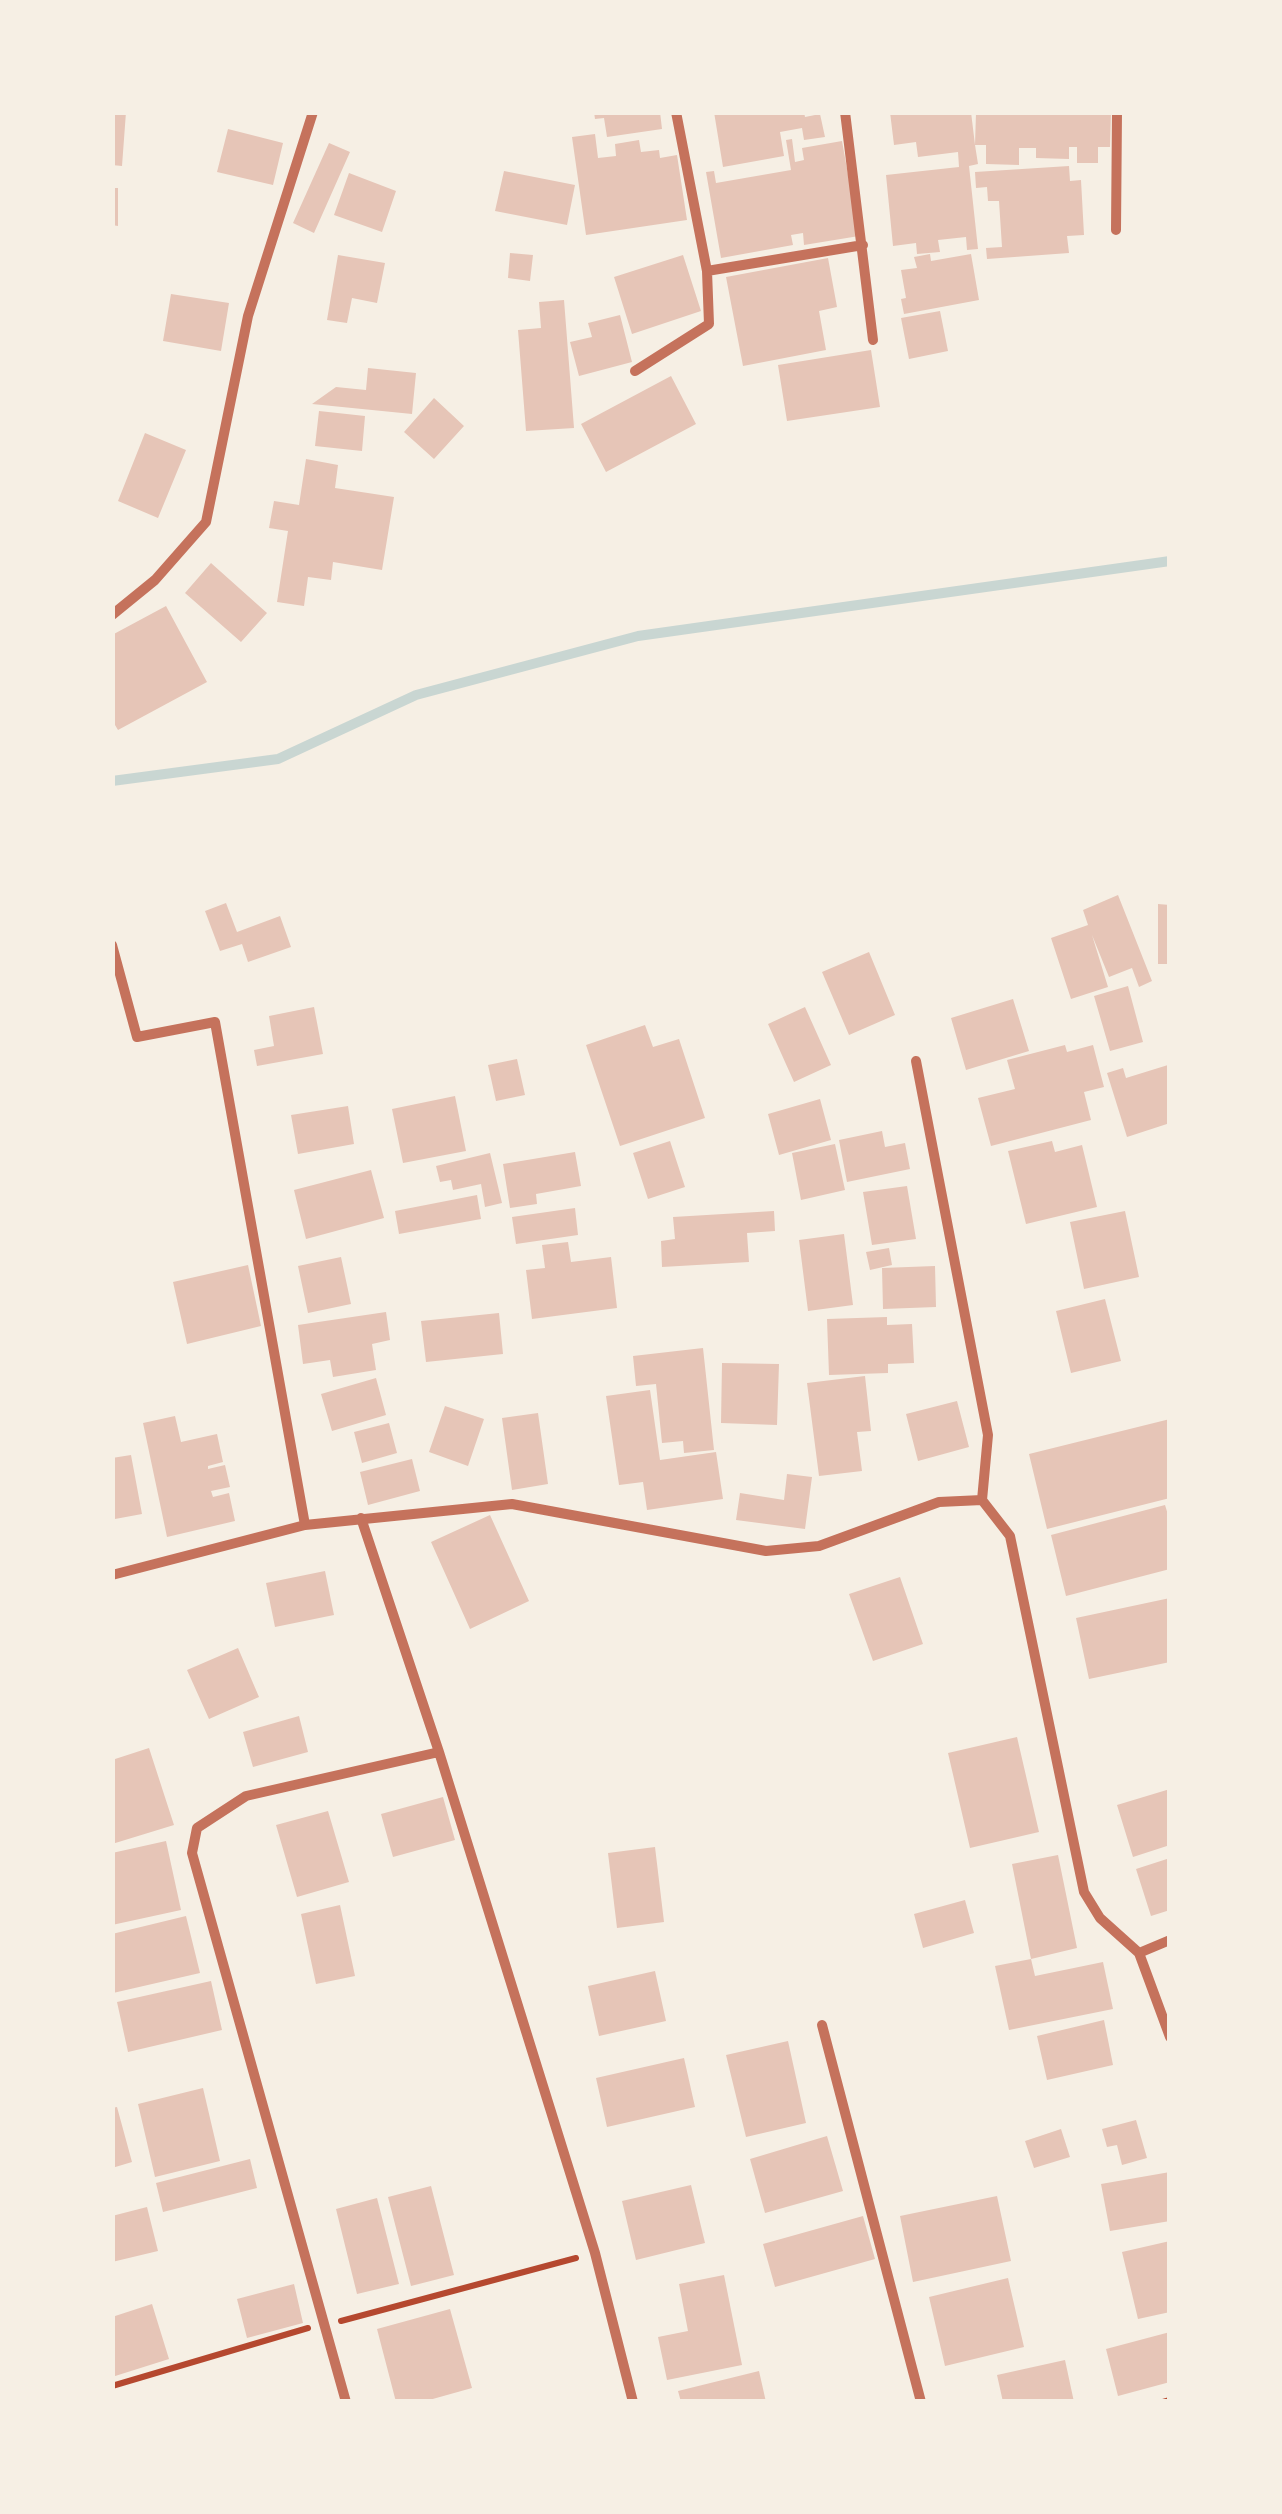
<!DOCTYPE html>
<html>
<head>
<meta charset="utf-8">
<style>
  body { margin:0 }
  #map { position:relative; width:1282px; height:2514px; overflow:hidden; background:#f6efe4; font-family:"Fira Sans Condensed",sans-serif }
  canvas { display:block }
  .frame { position:absolute; inset:0; border:115px solid #f6efe4; pointer-events:none }
</style>
</head>
<body>
<div id="map">
<canvas width="1282" height="2514"></canvas>
<div class="frame"></div>
</div>
<script>
const ctx = document.querySelector('canvas').getContext('2d');
ctx.lineJoin = 'round';
function shape(rows) {
  const path = new Path2D();
  for (const r of rows) {
    path.moveTo(r[0], r[1]);
    for (let i = 2; i < r.length; i += 2) path.lineTo(r[i], r[i + 1]);
  }
  return path;
}
function stroke(path, color, width, dash) {
  ctx.strokeStyle = color;
  ctx.lineWidth = width;
  ctx.lineCap = dash ? 'butt' : 'round';
  ctx.setLineDash(dash || []);
  ctx.stroke(path);
}
function fillPath(path, color) {
  ctx.fillStyle = color;
  ctx.fill(path, 'evenodd');
}
const stream = shape([
  [112,781,278,759,416,695,638,636,1170,561]
]);
const building = shape([
  [112,112,126,112,122,166,112,165],
  [594,112,660,112,662,129,607,137,604,118,595,119],
  [714,112,804,112,805,117,820,114,825,137,804,140,802,128,780,132,784,156,723,167],
  [890,112,971,112,975,145,976,113,1111,112,1110,147,1098,147,1098,163,1077,163,1077,147,1069,147,1069,159,1036,158,1036,148,1019,148,1019,165,986,164,986,145,975,145,978,164,969,166,978,249,967,250,966,237,938,240,940,252,917,254,916,243,893,246,886,175,959,167,958,152,918,157,916,142,894,145],
  [228,129,283,143,273,185,217,172],
  [595,134,598,158,616,156,615,144,639,140,641,152,659,150,660,158,677,155,687,220,586,235,572,137],
  [792,139,795,162,804,160,802,148,842,141,859,236,804,245,803,233,791,235,793,245,721,258,706,172,714,171,716,183,791,170,786,140],
  [329,143,350,152,314,233,293,223],
  [1069,166,1070,181,1081,180,1084,235,1067,236,1069,253,987,259,986,248,1002,247,999,201,988,201,987,187,976,188,975,172],
  [504,171,575,185,567,225,495,211],
  [349,173,396,191,382,232,334,215],
  [112,188,118,188,118,226,112,225],
  [510,253,533,255,530,281,508,278],
  [930,254,931,261,971,254,979,300,904,314,901,299,906,298,901,270,917,268,914,257],
  [338,255,385,263,377,303,352,298,347,323,327,320],
  [683,255,701,311,632,334,614,277],
  [828,258,837,307,819,311,826,350,743,366,726,277],
  [171,294,229,303,221,351,163,341],
  [564,300,574,428,526,431,518,330,541,328,539,302],
  [940,311,948,351,909,359,901,318],
  [620,315,632,362,579,376,570,342,592,337,588,323],
  [871,350,880,407,787,421,778,365],
  [368,368,416,373,412,414,312,404,336,387,366,390],
  [671,376,696,424,606,472,581,424],
  [434,398,464,426,434,459,404,432],
  [319,411,365,416,362,451,315,446],
  [145,433,186,450,158,518,118,501],
  [306,459,338,465,335,488,394,497,382,570,333,562,331,580,308,577,304,606,277,602,288,531,269,528,274,501,299,505],
  [211,563,267,613,241,642,185,593],
  [166,606,207,682,118,730,112,720,112,635],
  [1118,895,1152,981,1139,987,1132,968,1109,977,1092,935,1108,987,1071,999,1051,938,1088,925,1083,910],
  [226,903,237,932,280,916,291,947,248,962,242,944,220,951,205,911],
  [1158,904,1170,905,1170,964,1158,964],
  [869,952,895,1015,849,1035,822,972],
  [1128,986,1143,1042,1110,1051,1094,996],
  [1013,999,1029,1051,966,1070,951,1018],
  [314,1007,323,1054,257,1066,254,1050,274,1046,269,1016],
  [805,1007,831,1065,794,1082,768,1024],
  [645,1025,653,1047,679,1039,705,1118,620,1146,586,1045],
  [1065,1045,1067,1052,1093,1045,1104,1087,1084,1092,1091,1120,991,1146,978,1098,1015,1089,1007,1060],
  [517,1059,525,1095,496,1101,488,1065],
  [1168,1065,1170,1123,1127,1137,1107,1073,1123,1068,1126,1078],
  [455,1096,466,1151,403,1163,392,1109],
  [820,1099,831,1140,779,1155,768,1114],
  [348,1106,354,1144,298,1154,291,1115],
  [882,1131,885,1147,905,1143,910,1169,847,1182,839,1140],
  [670,1141,685,1187,648,1199,633,1153],
  [1052,1141,1055,1152,1082,1145,1097,1207,1026,1224,1008,1151],
  [835,1144,845,1190,801,1200,792,1153],
  [575,1152,581,1186,536,1194,537,1204,510,1208,503,1164],
  [490,1153,502,1203,485,1207,481,1184,453,1190,451,1180,440,1182,436,1166],
  [371,1170,384,1218,306,1239,294,1190],
  [907,1186,916,1239,872,1245,863,1192],
  [477,1195,481,1219,399,1234,395,1211],
  [575,1208,578,1235,516,1244,512,1217],
  [774,1211,775,1231,747,1233,749,1262,662,1267,661,1241,675,1239,673,1217],
  [1125,1211,1139,1277,1084,1289,1070,1222],
  [844,1234,853,1305,808,1311,799,1240],
  [568,1242,571,1262,611,1257,617,1308,532,1319,526,1270,545,1268,542,1245],
  [889,1248,892,1265,870,1270,866,1252],
  [341,1257,351,1304,308,1313,298,1266],
  [248,1265,261,1326,187,1344,173,1282],
  [935,1266,936,1307,883,1309,882,1268],
  [1105,1299,1121,1361,1071,1373,1056,1311],
  [386,1312,390,1340,372,1344,376,1370,333,1377,330,1360,303,1364,298,1325],
  [499,1313,503,1354,426,1362,421,1321],
  [887,1317,887,1325,912,1324,914,1363,888,1364,888,1373,829,1375,827,1319],
  [703,1348,714,1450,684,1453,683,1441,662,1443,656,1384,636,1386,633,1356],
  [722,1363,779,1364,777,1425,721,1423],
  [865,1376,871,1431,857,1432,862,1471,819,1476,807,1383],
  [376,1378,386,1415,332,1431,321,1394],
  [650,1390,660,1460,716,1452,723,1499,647,1510,643,1482,619,1485,606,1396],
  [957,1401,969,1447,918,1461,906,1414],
  [445,1406,484,1419,468,1466,429,1452],
  [538,1413,548,1484,512,1490,502,1418],
  [175,1416,181,1442,217,1434,223,1462,208,1466,208,1469,225,1465,230,1487,211,1491,213,1497,229,1493,235,1521,167,1537,143,1423],
  [1170,1419,1170,1498,1047,1529,1029,1454],
  [389,1423,397,1453,362,1463,354,1432],
  [131,1455,142,1514,115,1519,112,1458],
  [412,1459,420,1491,368,1505,360,1472],
  [787,1474,812,1477,805,1529,736,1520,740,1493,784,1500],
  [1165,1505,1170,1521,1170,1569,1066,1596,1051,1535],
  [490,1515,529,1601,470,1629,431,1542],
  [325,1571,334,1615,275,1627,266,1583],
  [900,1577,923,1644,873,1661,849,1594],
  [1170,1598,1170,1662,1089,1679,1076,1618],
  [238,1648,259,1697,209,1719,187,1670],
  [299,1716,308,1752,253,1767,243,1732],
  [1017,1737,1039,1832,970,1848,948,1753],
  [149,1748,174,1825,112,1844,112,1760],
  [1170,1789,1170,1845,1133,1857,1117,1805],
  [443,1797,455,1840,393,1857,381,1814],
  [328,1811,349,1882,297,1897,276,1825],
  [166,1841,181,1910,112,1925,112,1853],
  [655,1847,664,1922,617,1928,608,1853],
  [1058,1855,1077,1948,1031,1959,1012,1864],
  [1170,1858,1170,1910,1151,1916,1136,1869],
  [965,1900,974,1933,923,1948,914,1914],
  [340,1905,355,1976,316,1984,301,1914],
  [186,1916,200,1973,113,1993,112,1934],
  [1031,1959,1035,1976,1103,1962,1113,2009,1009,2030,995,1966],
  [655,1971,666,2021,599,2036,588,1986],
  [211,1981,222,2030,128,2052,117,2002],
  [1104,2020,1113,2065,1047,2080,1037,2036],
  [788,2041,806,2123,746,2137,726,2055],
  [684,2058,695,2107,607,2127,596,2078],
  [203,2088,220,2161,155,2177,138,2104],
  [117,2107,132,2162,112,2168,112,2108],
  [1136,2120,1147,2158,1122,2165,1117,2145,1107,2147,1102,2129],
  [1061,2129,1070,2157,1034,2168,1025,2141],
  [827,2136,843,2191,765,2213,750,2159],
  [250,2159,257,2188,163,2212,156,2183],
  [1170,2172,1170,2221,1110,2231,1101,2184],
  [691,2185,705,2243,636,2260,622,2201],
  [431,2186,454,2275,411,2286,388,2197],
  [997,2196,1011,2261,913,2282,900,2216],
  [377,2198,399,2284,357,2294,336,2209],
  [147,2207,158,2251,112,2262,112,2216],
  [863,2216,875,2259,775,2287,763,2244],
  [1170,2241,1170,2312,1138,2319,1122,2252],
  [724,2275,742,2365,667,2380,658,2337,688,2331,679,2284],
  [1008,2278,1024,2347,945,2366,929,2297],
  [294,2284,303,2323,247,2338,237,2299],
  [152,2304,169,2359,112,2377,112,2317],
  [450,2309,472,2388,422,2402,396,2402,377,2329],
  [1170,2332,1170,2382,1118,2396,1106,2349],
  [1065,2360,1074,2402,1003,2402,997,2375],
  [759,2371,766,2402,681,2402,678,2391]
]);
const path = shape([
  [341,2321,576,2258],
  [112,2386,308,2328],
  [1163,2402,1170,2400]
]);
const minor = shape([
  [676,112,707,271],
  [845,112,873,340],
  [1116,230,1117,112],
  [635,371,709,324,707,271,863,245],
  [112,615,155,580,206,522,248,316,313,112],
  [112,945,137,1037,215,1022,305,1525],
  [916,1061,988,1435,982,1500,1010,1536,1084,1892,1100,1918,1139,1953,1170,2037],
  [361,1518,439,1752,595,2253,633,2402],
  [112,1575,305,1525,512,1504,766,1551,819,1546,939,1502,982,1500],
  [1139,1953,1170,1940],
  [822,2025,921,2402],
  [346,2402,192,1853,197,1828,246,1796,439,1752]
]);
stroke(stream, '#c9d6d2', 10);
fillPath(building, '#e6c5b7');
stroke(path, '#b5482f', 6);
stroke(minor, '#c5725c', 10);
</script>
</body>
</html>
